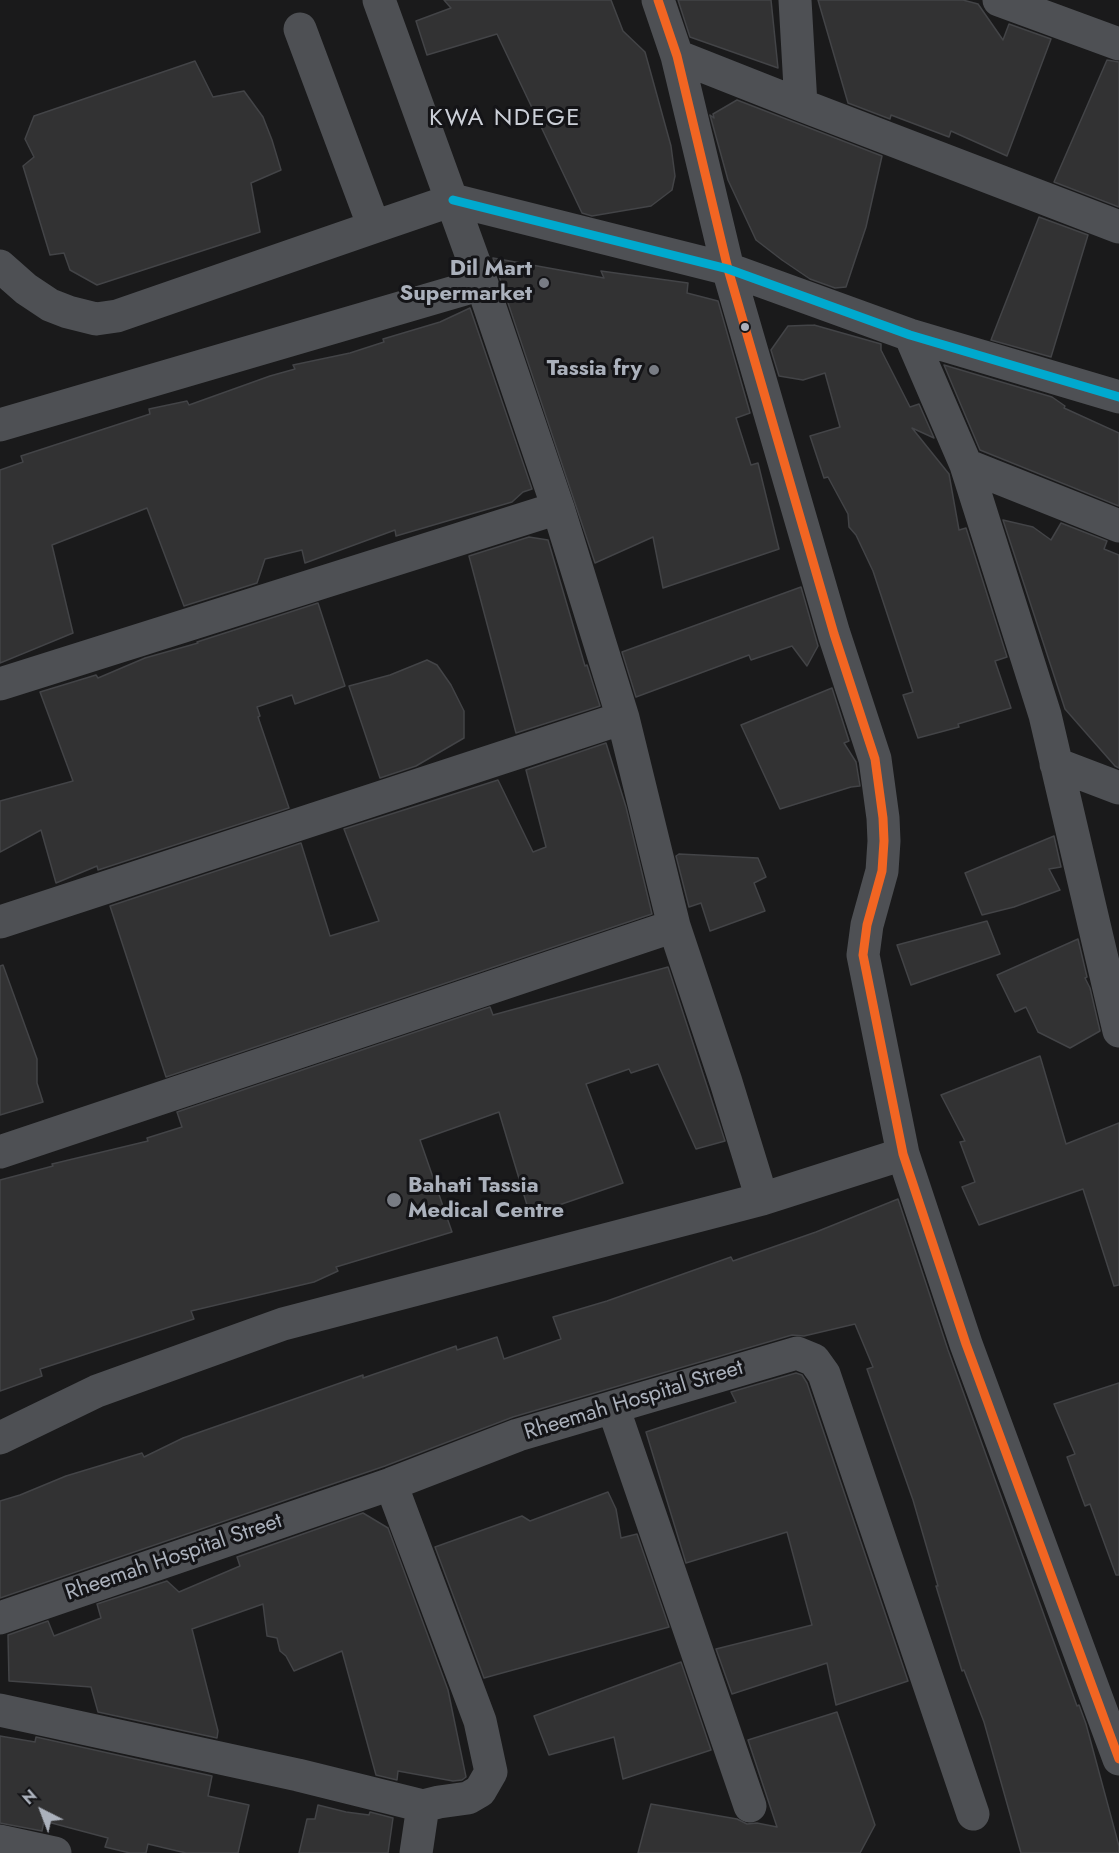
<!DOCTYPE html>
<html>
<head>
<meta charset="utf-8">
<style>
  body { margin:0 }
  #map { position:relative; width:1119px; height:1853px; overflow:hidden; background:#1a1a1b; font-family:Jost,sans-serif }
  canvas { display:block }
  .north { position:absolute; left:12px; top:1781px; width:60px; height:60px; -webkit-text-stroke:4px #141417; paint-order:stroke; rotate:318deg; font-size:16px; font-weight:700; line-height:24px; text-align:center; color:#abb1bc }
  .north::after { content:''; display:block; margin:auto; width:21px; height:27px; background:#abb1bc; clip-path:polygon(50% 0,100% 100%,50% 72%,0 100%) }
</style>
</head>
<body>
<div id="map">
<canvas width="1119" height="1853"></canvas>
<div class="north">N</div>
</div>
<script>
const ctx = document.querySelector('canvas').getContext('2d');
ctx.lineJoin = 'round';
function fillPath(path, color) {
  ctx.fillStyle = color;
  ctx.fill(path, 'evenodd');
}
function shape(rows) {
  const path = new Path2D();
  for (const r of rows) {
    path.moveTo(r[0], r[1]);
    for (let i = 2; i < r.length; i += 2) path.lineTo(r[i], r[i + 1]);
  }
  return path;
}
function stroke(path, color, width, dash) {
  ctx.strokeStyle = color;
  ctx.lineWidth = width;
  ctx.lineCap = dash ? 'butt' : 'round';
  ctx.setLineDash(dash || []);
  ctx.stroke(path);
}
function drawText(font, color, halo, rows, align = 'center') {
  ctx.font = font + ' Jost,sans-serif';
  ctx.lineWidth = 6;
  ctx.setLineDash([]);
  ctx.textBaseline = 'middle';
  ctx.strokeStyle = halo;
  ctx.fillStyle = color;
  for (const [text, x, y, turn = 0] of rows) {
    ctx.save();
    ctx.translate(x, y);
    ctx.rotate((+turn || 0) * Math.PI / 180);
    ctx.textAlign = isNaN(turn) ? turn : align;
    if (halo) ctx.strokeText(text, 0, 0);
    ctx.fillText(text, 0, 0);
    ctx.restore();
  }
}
const building = shape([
  [444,0,611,0,623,31,645,52,671,146,675,176,672,190,651,206,592,216,582,213,497,34,427,55,416,21,451,8,444,0],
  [678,0,771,0,778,68,690,37,678,0],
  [818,0,963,0,978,4,1003,40,1009,24,1051,39,1007,156,951,131,949,137,891,115,890,119,848,103,818,0],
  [1107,60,1119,62,1119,207,1054,182,1107,60],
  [195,61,213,97,244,91,263,117,272,140,281,170,251,183,260,232,97,285,70,270,64,253,50,255,23,166,34,157,25,139,34,116,195,61],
  [737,100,882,156,866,227,846,287,835,288,810,279,782,260,756,240,728,180,710,115,714,118,713,114,737,100],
  [1039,217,1088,235,1051,357,991,340,1039,217],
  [493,258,604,278,601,271,688,283,687,293,718,301,750,413,736,418,751,465,758,463,779,549,663,588,653,537,595,563,493,258],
  [470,308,532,489,523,492,512,502,396,536,395,530,305,563,302,550,265,559,257,583,184,606,147,508,52,545,73,633,0,663,0,470,23,462,21,456,150,414,149,409,187,401,189,405,270,376,295,369,293,365,350,353,384,342,383,339,440,322,470,308],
  [814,325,881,344,881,350,910,407,919,404,934,438,912,428,949,474,959,530,966,528,1007,657,995,661,1011,708,958,724,959,727,918,738,903,695,913,692,873,571,856,535,849,527,848,514,828,477,824,478,810,436,840,427,825,373,803,380,779,376,771,350,788,326,814,325],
  [944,365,1052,397,1065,406,1064,408,1119,433,1119,506,980,450,944,365],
  [1003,520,1033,527,1051,540,1061,523,1107,541,1104,549,1119,555,1119,768,1115,766,1065,709,1003,520],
  [529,537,548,540,585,666,587,665,600,706,516,733,469,556,529,537],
  [801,587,818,646,807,666,792,646,751,660,749,655,636,697,622,652,801,587],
  [318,603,345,686,295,704,292,695,257,707,260,716,258,717,289,808,98,870,97,866,56,883,41,830,0,852,0,801,73,781,40,692,96,675,98,678,145,658,198,643,197,642,318,603],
  [427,660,437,665,451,685,464,711,464,738,416,766,380,778,349,686,390,675,427,660],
  [832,688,849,741,844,743,856,762,860,786,851,787,780,809,741,725,832,688],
  [606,743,626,807,652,914,166,1077,110,906,301,843,330,936,379,921,344,829,498,780,533,852,546,847,526,770,606,743],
  [1054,836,1061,867,1049,869,1060,890,1014,907,982,915,965,873,1054,836],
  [679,854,758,858,766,877,754,883,765,911,710,931,701,903,689,907,676,856,679,854],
  [987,921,1000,954,911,985,897,945,987,921],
  [1078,939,1087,977,1085,978,1090,988,1100,1031,1070,1048,1038,1032,1026,1007,1015,1012,997,975,1078,939],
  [3,965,37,1059,37,1083,43,1102,0,1115,0,966,3,965],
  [668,967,725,1141,696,1149,658,1064,631,1073,629,1069,586,1084,623,1183,530,1215,499,1112,420,1140,452,1232,336,1267,338,1271,314,1282,191,1311,194,1319,40,1369,42,1376,0,1391,0,1180,53,1166,52,1164,148,1141,147,1138,182,1127,177,1112,490,1007,493,1015,668,967],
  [1040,1056,1066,1144,1119,1123,1119,1285,1114,1286,1083,1189,979,1225,962,1187,975,1182,960,1142,965,1141,941,1095,1040,1056],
  [898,1199,948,1350,1077,1706,1079,1705,1086,1724,1119,1846,1119,1853,1021,1853,984,1722,964,1670,962,1671,936,1586,938,1586,913,1500,867,1369,873,1367,855,1324,804,1336,792,1335,513,1417,385,1466,0,1598,0,1501,20,1495,66,1476,142,1453,144,1457,183,1438,363,1375,363,1378,456,1346,457,1350,497,1337,504,1359,561,1339,553,1317,607,1301,731,1257,733,1261,816,1232,898,1199],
  [796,1373,802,1375,807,1383,908,1681,836,1705,827,1663,732,1694,716,1649,812,1625,787,1532,686,1563,646,1432,736,1402,731,1392,796,1373],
  [1119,1383,1119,1575,1116,1575,1090,1504,1085,1506,1067,1457,1075,1454,1054,1404,1119,1383],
  [608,1492,616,1509,621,1538,637,1534,669,1627,484,1678,435,1547,522,1516,530,1521,608,1492],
  [363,1513,388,1528,448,1690,466,1777,462,1780,453,1781,398,1771,397,1780,376,1775,342,1651,294,1671,286,1656,280,1651,277,1638,267,1636,263,1604,192,1629,218,1731,217,1738,98,1712,91,1687,9,1681,8,1635,48,1621,54,1636,101,1618,97,1604,167,1581,179,1592,240,1566,237,1557,363,1513],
  [681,1662,711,1750,623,1779,614,1737,549,1755,534,1716,681,1662],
  [837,1712,875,1825,860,1853,638,1853,651,1804,737,1819,747,1824,757,1823,777,1827,748,1740,837,1712],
  [0,1736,35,1742,36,1737,212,1776,208,1796,249,1805,238,1853,186,1853,148,1844,146,1853,130,1853,105,1847,108,1838,44,1821,42,1831,0,1823,0,1736],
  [318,1805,346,1812,369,1815,370,1812,393,1818,388,1853,299,1853,307,1819,315,1819,318,1805]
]);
const minor = shape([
  [379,0,482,284,558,508,623,718,674,926,726,1082,762,1199],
  [658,0,677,56,728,269,834,634,875,759,883,818,884,841,882,871,867,925,863,955,903,1154,966,1344,1119,1759],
  [795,0,801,105],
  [999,0,1119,44],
  [300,29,374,227,453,200,728,269,910,335,1119,397],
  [677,56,801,105,1119,227],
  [0,266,26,289,50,305,68,312,96,319,117,316,374,227],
  [910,335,966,465,1045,715,1119,1031],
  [0,425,482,284],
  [966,465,1119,526],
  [0,684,558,508],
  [1056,764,1119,788],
  [0,922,623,718],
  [0,1152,674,926],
  [613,1407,750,1806],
  [0,1438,97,1391,283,1324,762,1199,903,1154],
  [0,1618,391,1484,518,1435,797,1353,814,1360,824,1374,973,1814],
  [0,1710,298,1775,423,1806,439,1802,468,1798,480,1791,491,1772,480,1721,391,1484],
  [0,1841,55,1853],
  [416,1853,423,1806]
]);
const bus1 = shape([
  [658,0,677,56,728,269,834,634,875,759,883,818,884,841,882,871,867,925,863,955,903,1154,966,1344,1119,1759]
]);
const bus2 = shape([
  [453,200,728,269,910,335,1119,397]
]);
const markers = [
  [544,283,6,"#787c84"],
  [745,327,5,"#abb1bc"],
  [654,370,6,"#787c84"],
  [394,1200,8,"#787c84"]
];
const poiNames = [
  ["Dil Mart",532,270],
  ["Supermarket",532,295],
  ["Tassia fry",642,370],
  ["Bahati Tassia",408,1187,"left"],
  ["Medical Centre",408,1212,"left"]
];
const streetNames = [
  ["Rheemah Hospital Street",634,1401,-17],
  ["Rheemah Hospital Street",174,1558,-19]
];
const neighbourhoodNames = [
  ["KWA NDEGE",505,119]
];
fillPath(building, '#323233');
stroke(building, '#434447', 1.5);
stroke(minor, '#4e5054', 33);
stroke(bus1, '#f26522', 9);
stroke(bus2, '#00a9ce', 9);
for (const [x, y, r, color] of markers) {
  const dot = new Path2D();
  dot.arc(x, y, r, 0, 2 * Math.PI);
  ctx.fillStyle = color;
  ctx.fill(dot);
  stroke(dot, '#141417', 2);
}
drawText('bold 22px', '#abb1bc', '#141417', poiNames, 'right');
drawText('22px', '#abb1bc', '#141417', streetNames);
ctx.letterSpacing = '1.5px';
drawText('24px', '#ccd0d8', '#141417', neighbourhoodNames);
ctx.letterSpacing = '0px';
</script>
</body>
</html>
